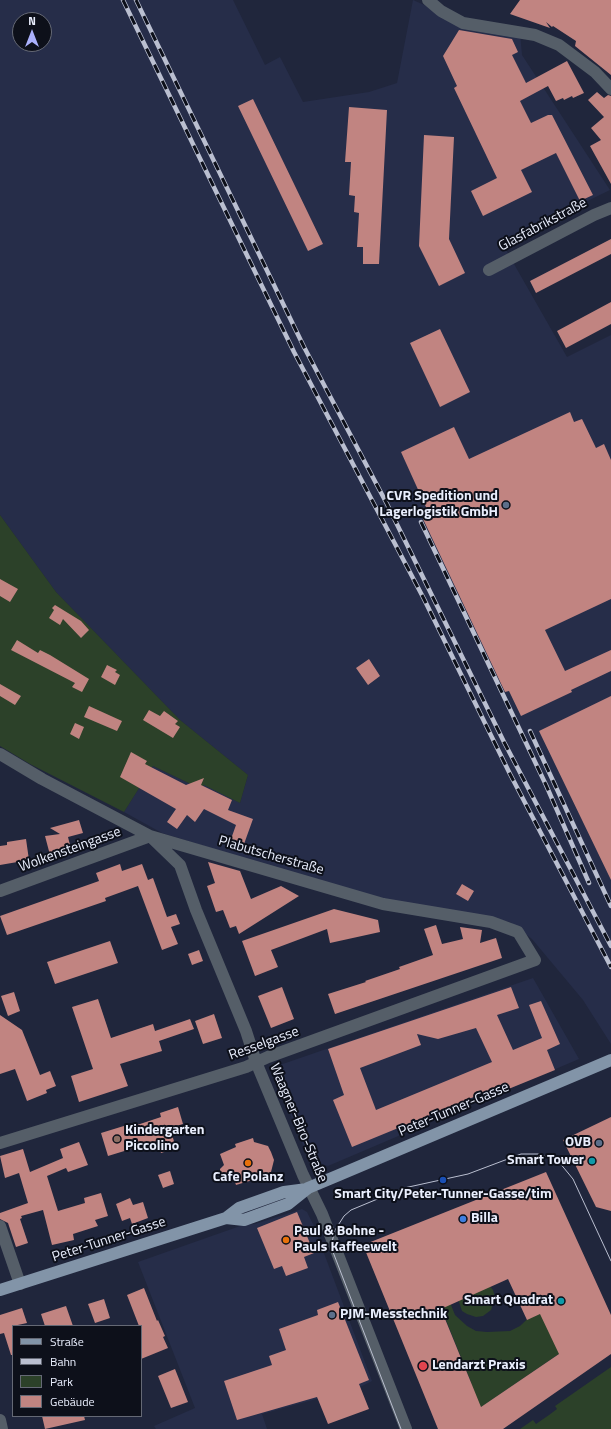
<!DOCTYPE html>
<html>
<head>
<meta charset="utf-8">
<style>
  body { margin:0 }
  #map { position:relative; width:611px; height:1429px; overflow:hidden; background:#20263c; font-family:"Titillium Web",sans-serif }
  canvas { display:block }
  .legend { position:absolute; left:12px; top:1325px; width:130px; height:92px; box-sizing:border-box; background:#0d101a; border:1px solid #656975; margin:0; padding:5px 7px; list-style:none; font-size:12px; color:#eaeffe }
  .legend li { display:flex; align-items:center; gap:8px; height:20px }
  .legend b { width:20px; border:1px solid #656975 }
  .north { position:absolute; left:12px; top:12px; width:40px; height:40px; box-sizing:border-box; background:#0d101a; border:1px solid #656975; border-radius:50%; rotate:0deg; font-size:11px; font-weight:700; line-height:16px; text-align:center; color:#eaeffe }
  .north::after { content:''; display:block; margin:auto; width:14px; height:18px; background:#aab0fb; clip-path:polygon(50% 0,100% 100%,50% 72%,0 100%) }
</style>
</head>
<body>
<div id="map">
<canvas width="611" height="1429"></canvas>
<ul class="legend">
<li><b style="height:5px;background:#8294a8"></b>Straße</li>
<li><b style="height:5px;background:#babfd0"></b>Bahn</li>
<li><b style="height:11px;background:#2c4129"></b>Park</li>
<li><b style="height:11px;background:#c18481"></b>Gebäude</li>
</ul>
<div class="north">N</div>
</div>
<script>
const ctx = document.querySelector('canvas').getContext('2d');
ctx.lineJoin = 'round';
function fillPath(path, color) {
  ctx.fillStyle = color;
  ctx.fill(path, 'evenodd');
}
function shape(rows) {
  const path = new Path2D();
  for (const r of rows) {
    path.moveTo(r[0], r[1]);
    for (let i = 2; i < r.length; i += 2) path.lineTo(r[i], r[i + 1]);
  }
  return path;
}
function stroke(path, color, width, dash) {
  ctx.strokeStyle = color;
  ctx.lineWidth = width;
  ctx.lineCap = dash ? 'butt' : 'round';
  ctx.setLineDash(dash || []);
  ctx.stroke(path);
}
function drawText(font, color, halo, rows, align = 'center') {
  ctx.font = font + ' "Titillium Web",sans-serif';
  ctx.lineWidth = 4;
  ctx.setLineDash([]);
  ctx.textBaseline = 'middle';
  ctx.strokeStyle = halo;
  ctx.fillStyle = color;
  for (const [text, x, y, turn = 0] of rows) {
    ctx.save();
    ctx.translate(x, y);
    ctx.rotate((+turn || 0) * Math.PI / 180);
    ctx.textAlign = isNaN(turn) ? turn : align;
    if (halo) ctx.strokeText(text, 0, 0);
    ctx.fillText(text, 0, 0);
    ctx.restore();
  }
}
const built = shape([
  [0,0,233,0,265,65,280,57,303,102,369,92,397,83,413,0,454,18,520,32,522,55,610,190,502,243,567,357,611,335,611,1044,583,1000,532,939,510,922,465,913,376,899,162,833,124,812,153,766,201,789,204,784,240,803,248,775,180,720,56,592,0,515],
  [20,20,44,20,44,44,20,44],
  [533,978,579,1059,328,1166,316,1162,306,1152,271,1068],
  [302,1209,307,1212,313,1224,372,1381,360,1387,262,1414,267,1429,156,1429,154,1426,195,1408,138,1262,243,1225,255,1224]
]);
const green = shape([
  [0,515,56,592,180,720,248,775,240,803,204,785,201,789,153,766,124,812,30,764,0,746],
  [530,1224,588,1334,477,1410,471,1382,429,1278],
  [539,1262,537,1310,520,1326,510,1331,487,1332,476,1331,467,1326,455,1315,449,1300],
  [488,1284,493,1290,495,1297,491,1310,483,1316,476,1317,467,1314,462,1311,458,1299],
  [611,1367,611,1429,520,1429,533,1420,536,1424,549,1415,557,1409,555,1406]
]);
const building = shape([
  [520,0,611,0,611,75,575,46,576,41,553,26,552,27,546,22,550,28,510,14],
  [459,30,512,39,518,52,512,55,526,83,567,61,584,93,573,98,572,96,564,100,563,98,556,101,548,86,520,101,531,123,548,115,552,115,593,195,580,201,556,153,521,170,532,192,483,216,471,191,497,178,454,88,457,86,443,56],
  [597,92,604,98,608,95,611,96,611,184,590,146,601,140,591,128,604,117,588,100],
  [253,99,323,244,308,251,238,106],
  [349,107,387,110,379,264,363,264,363,247,357,247,359,213,354,212,355,196,349,195,351,162,345,162],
  [424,135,454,137,449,239,465,273,439,286,419,246],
  [611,239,611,254,536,293,530,281],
  [611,302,611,324,566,348,557,331],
  [440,329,470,392,440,407,410,343],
  [570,412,574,422,582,419,596,448,604,444,611,460,611,599,545,630,565,671,611,650,611,671,571,690,572,692,521,716,509,691,505,692,423,519,430,516,401,452,454,427,469,459],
  [0,579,18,589,10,602,0,596],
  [55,605,81,621,89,630,81,638,63,619,60,625,49,618,54,610,52,608],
  [17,640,38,653,40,650,50,655,89,679,82,692,72,687,75,683,11,650],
  [369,659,380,676,368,685,356,668],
  [107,665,117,670,115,672,120,675,115,685,101,677],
  [0,684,21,696,15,705,0,696],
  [611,696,611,880,539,731],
  [89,706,122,721,117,731,84,717],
  [149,710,160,716,164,711,178,721,175,724,180,727,173,738,143,720],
  [75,723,84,727,79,739,70,734],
  [131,752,147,761,145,764,186,785,204,778,201,785,232,800,228,810,253,819,244,844,231,839,236,825,204,809,195,822,187,815,177,829,167,822,176,809,120,777],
  [79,820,83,833,68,837,71,849,50,855,45,836,60,834,50,828],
  [26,839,29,860,0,865,0,846,7,845,7,842],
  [208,862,240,871,251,899,281,886,299,896,239,934,236,926,230,928,223,910,216,912,207,886,215,883],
  [120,864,122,871,142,864,148,880,153,878,167,917,176,914,180,924,171,927,178,944,162,950,138,886,105,898,106,901,7,935,0,916,99,881,96,873],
  [462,884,474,891,468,901,456,894],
  [334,909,378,920,380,932,330,943,327,929,271,950,278,967,255,976,242,941],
  [436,925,442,944,463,939,460,927,482,930,480,943,496,938,502,958,335,1014,328,994,366,982,365,981,400,969,399,967,433,955,424,929],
  [110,941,118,963,55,984,47,962],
  [199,950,203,961,192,965,188,954],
  [282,987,294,1019,271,1028,258,996],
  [511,987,519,1008,497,1015,513,1050,542,1038,529,1005,541,1001,560,1044,547,1050,555,1070,506,1090,503,1085,352,1147,333,1100,344,1095,328,1049],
  [476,1028,492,1062,376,1110,360,1068,421,1045,417,1034,438,1039],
  [14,992,20,1011,8,1016,1,996],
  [98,999,111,1038,153,1024,155,1031,190,1019,194,1029,159,1041,162,1051,120,1064,128,1086,79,1102,71,1076,93,1069,72,1007],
  [214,1014,222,1038,203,1044,195,1021],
  [0,1015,22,1030,40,1075,50,1071,56,1086,46,1090,47,1093,27,1101,15,1069,0,1074],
  [178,1107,183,1124,170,1128,176,1148,161,1153,157,1141,108,1156,101,1133,127,1125,128,1128,161,1117,160,1113],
  [611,1117,611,1211,596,1207,563,1140],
  [253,1138,254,1142,268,1146,271,1152,274,1160,271,1172,266,1176,236,1185,235,1182,220,1177,220,1169,224,1165,220,1154,236,1147,235,1144],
  [79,1142,88,1165,68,1172,66,1168,47,1176,58,1211,85,1203,84,1198,101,1193,108,1216,95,1220,98,1226,73,1234,74,1240,52,1245,43,1210,21,1216,22,1218,20,1219,28,1243,16,1247,8,1223,0,1219,0,1213,28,1203,19,1173,5,1178,0,1156,23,1149,30,1172,63,1158,60,1149],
  [170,1171,174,1184,163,1188,158,1175],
  [546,1172,611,1315,611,1354,503,1429,438,1429,363,1245],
  [508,1279,527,1320,540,1314,559,1354,481,1407,441,1309],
  [130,1198,133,1205,143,1202,148,1218,132,1224,130,1218,122,1221,116,1204],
  [297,1212,314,1253,304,1257,308,1268,286,1276,282,1266,274,1269,257,1228],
  [144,1288,157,1321,158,1320,165,1336,163,1337,168,1348,141,1359,141,1326,139,1326,127,1295],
  [104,1299,110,1318,95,1323,88,1304],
  [338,1302,369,1380,359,1384,369,1409,328,1424,317,1397,237,1420,224,1381,272,1365,269,1356,286,1350,279,1329,318,1315,317,1310],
  [66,1306,73,1326,45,1326,41,1314],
  [22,1308,27,1323,13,1326,13,1355,11,1355,4,1333,0,1334,0,1315],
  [175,1369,188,1402,171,1408,158,1376],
  [42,1416,84,1416,85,1420,45,1429]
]);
const minor = shape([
  [428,0,441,11,463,23,535,35,559,45,595,72,611,89],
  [489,270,594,215,611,208],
  [0,754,42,779,150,836,383,904,491,922,518,932,535,960,268,1057,246,1067,0,1143],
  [0,891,150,836,180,865,196,910,246,1031,256,1062,303,1175,322,1214,406,1429],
  [0,1226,20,1284],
  [0,1420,2,1429]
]);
const major = shape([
  [226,1218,244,1220,288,1204,308,1188,339,1175,611,1060],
  [0,1290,226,1218,239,1208,284,1192,307,1189]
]);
const tram = shape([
  [401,1429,333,1252,332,1242,335,1230,344,1216,351,1210,404,1188,468,1174,521,1154,540,1154,559,1162,573,1179,611,1261]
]);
const rail = shape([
  [123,0,294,352,424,599,510,774,611,967],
  [136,0,304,347,387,504,504,742,611,946],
  [421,522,546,785,589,883],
  [530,731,611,906]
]);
const markers = [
  [506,505,4,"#5c6f8a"],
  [117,1139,4,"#8d6e63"],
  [599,1143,4,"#5c6f8a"],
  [592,1161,4,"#0f9aa8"],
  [248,1163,4,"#e8710a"],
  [443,1180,4,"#1a4fb4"],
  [463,1219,4,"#3f7fe0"],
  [286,1240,4,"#e8710a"],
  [561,1301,4,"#0f9aa8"],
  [332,1315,4,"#5c6f8a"],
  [423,1366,5,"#e0444e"]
];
const streetNames = [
  ["Glasfabrikstraße",543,225,-28],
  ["Wolkensteingasse",70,850,-20],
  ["Plabutscherstraße",271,856,16],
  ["Resselgasse",264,1044,-20],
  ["Peter-Tunner-Gasse",454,1110,-23],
  ["Waagner-Biro-Straße",298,1123,67],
  ["Peter-Tunner-Gasse",109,1240,-18]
];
const poiNames = [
  ["CVR Spedition und",498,497,"right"],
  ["Lagerlogistik GmbH",498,513,"right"],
  ["Kindergarten",125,1131],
  ["Piccolino",125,1147],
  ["OVB",591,1143,"right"],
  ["Smart Tower",584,1161,"right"],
  ["Cafe Polanz",248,1178,"center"],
  ["Smart City/Peter-Tunner-Gasse/tim",443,1195,"center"],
  ["Billa",471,1219],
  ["Paul & Bohne -",294,1232],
  ["Pauls Kaffeewelt",294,1248],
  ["Smart Quadrat",553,1301,"right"],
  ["PJM-Messtechnik",340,1315],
  ["Lendarzt Praxis",432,1366]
];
fillPath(built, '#262d49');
fillPath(green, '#2c4129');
fillPath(building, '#c18481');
stroke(minor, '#555e68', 12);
stroke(major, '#8294a8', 12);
stroke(tram, '#babfd0', 1);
stroke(rail, '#babfd0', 4.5);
stroke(rail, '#0d101a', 3, [9]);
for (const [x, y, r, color] of markers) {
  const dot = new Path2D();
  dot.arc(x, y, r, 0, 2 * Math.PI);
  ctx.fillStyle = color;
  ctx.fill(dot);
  stroke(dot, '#0d101a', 1.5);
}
drawText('14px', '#eaeffe', '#0d101a', streetNames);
drawText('bold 14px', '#eaeffe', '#0d101a', poiNames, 'left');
</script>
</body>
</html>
